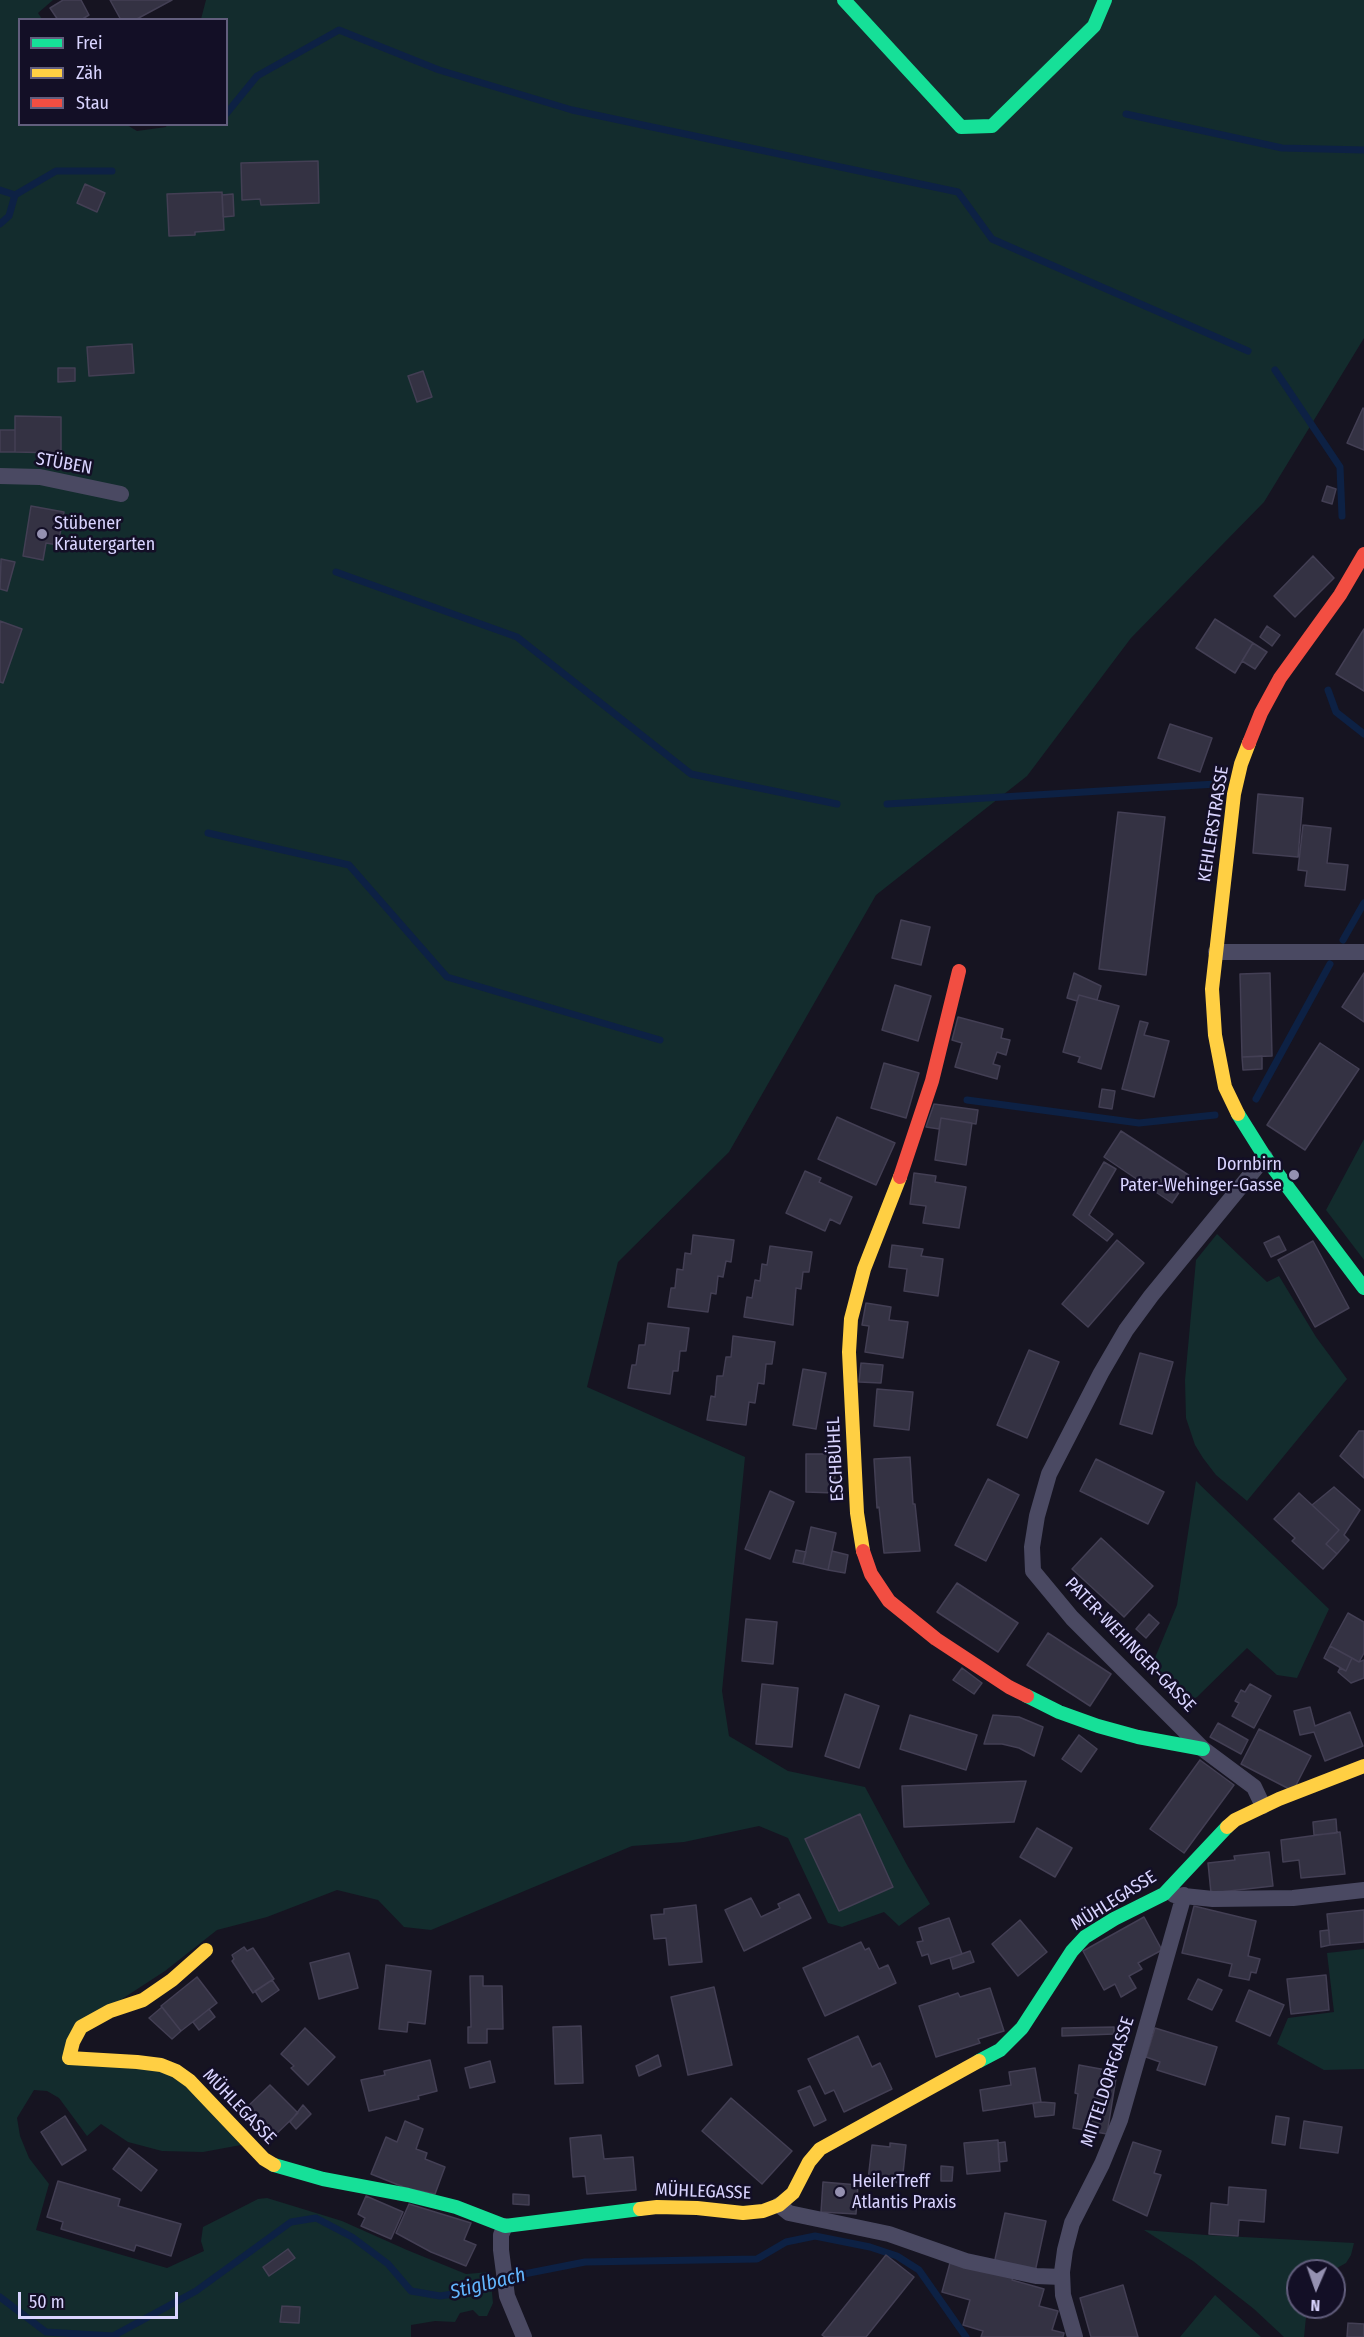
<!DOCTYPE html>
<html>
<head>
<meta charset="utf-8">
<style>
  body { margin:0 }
  #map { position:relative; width:1364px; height:2337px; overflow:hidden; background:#161421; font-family:"Fira Sans Condensed",sans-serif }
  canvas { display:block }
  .legend { position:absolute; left:18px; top:18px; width:210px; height:108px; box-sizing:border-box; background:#130f26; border:2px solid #625e7d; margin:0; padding:8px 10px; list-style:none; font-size:18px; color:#d9d4ff }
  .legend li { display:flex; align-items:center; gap:12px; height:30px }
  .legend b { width:30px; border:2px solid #625e7d }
  .north { position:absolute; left:1286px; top:2259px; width:60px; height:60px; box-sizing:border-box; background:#130f26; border:2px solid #625e7d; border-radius:50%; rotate:182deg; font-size:16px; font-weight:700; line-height:24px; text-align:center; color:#d9d4ff }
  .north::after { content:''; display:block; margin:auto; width:21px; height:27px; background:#9591b1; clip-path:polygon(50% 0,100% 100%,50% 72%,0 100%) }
  .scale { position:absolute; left:18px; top:2292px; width:160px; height:27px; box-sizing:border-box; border:3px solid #d9d4ff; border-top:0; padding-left:8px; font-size:18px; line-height:21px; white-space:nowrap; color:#d9d4ff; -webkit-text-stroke:4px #130f26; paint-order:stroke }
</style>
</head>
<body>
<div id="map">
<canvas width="1364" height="2337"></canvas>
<ul class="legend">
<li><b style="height:8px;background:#16e098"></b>Frei</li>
<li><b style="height:8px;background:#ffcf43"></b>Zäh</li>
<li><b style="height:8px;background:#f24e42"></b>Stau</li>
</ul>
<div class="north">N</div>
<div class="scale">50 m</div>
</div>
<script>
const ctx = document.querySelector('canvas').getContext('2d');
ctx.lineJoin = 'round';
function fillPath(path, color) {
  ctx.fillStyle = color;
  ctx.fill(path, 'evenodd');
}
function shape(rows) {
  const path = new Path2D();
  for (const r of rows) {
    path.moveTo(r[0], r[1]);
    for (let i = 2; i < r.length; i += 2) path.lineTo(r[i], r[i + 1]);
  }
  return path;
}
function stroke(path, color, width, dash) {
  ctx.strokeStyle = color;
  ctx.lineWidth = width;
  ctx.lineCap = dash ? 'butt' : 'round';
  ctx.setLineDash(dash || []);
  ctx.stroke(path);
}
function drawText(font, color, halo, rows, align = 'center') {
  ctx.font = font + ' "Fira Sans Condensed",sans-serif';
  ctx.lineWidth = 5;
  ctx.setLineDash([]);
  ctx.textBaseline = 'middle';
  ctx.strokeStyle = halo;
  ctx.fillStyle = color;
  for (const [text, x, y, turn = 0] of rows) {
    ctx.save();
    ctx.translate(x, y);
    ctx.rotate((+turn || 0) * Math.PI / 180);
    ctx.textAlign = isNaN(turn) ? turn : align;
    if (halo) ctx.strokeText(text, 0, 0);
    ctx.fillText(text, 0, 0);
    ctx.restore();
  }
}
const green = shape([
  [0,0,53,0,38,13,42,19,20,20,20,124,127,125,137,131,166,127,167,125,226,124,226,20,201,19,206,0,1364,0,1364,338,1264,502,1131,638,1027,776,876,895,729,1152,618,1262,587,1387,745,1457,722,1691,729,1736,788,1771,865,1787,907,1865,930,1904,899,1926,884,1912,842,1927,828,1923,788,1838,759,1826,684,1842,632,1846,431,1930,404,1927,378,1900,337,1890,267,1917,217,1930,165,1971,122,1999,66,2052,160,2070,186,2085,241,2145,203,2152,162,2151,128,2142,101,2124,87,2136,59,2098,47,2091,34,2090,17,2118,20,2136,29,2158,49,2184,36,2230,167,2268,204,2251,201,2241,203,2227,258,2199,267,2198,342,2221,407,2250,466,2274,490,2272,493,2303,487,2316,479,2316,473,2310,460,2313,455,2322,435,2321,411,2325,411,2337,0,2337],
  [1364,1139,1364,1260,1326,1210],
  [1217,1234,1267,1282,1279,1276,1316,1337,1347,1379,1247,1501,1216,1475,1203,1458,1195,1445,1186,1418,1185,1380,1196,1260],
  [1196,1481,1329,1609,1297,1678,1277,1675,1247,1648,1197,1697,1186,1703,1152,1665,1177,1605],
  [1364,1949,1364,2069,1324,2070,1277,2044,1288,2018,1334,2012,1327,1953],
  [1144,2230,1206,2235,1354,2243,1351,2255,1346,2263,1337,2268,1324,2271,1298,2271,1298,2307,1307,2307,1304,2337,1284,2337,1254,2309,1193,2261],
  [1215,2295,1261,2337,1180,2337]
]);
const stream = shape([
  [226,114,257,76,339,30,439,70,572,110,958,192,992,239,1248,351],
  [1126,114,1282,148,1364,150],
  [0,190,15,195],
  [0,224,9,216,15,195,56,171,112,171],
  [1275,370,1340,467,1342,516],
  [336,572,517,637,691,774,837,804],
  [1328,690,1336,712,1364,734],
  [887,804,1216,784],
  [208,833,349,865,447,977,660,1040],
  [1343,940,1364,903],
  [1256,1099,1330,964],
  [967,1100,1139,1123,1215,1115],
  [0,2297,46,2332,113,2336,196,2291,291,2222,316,2218,352,2237,388,2264,411,2291,440,2296,484,2289,524,2274,585,2262,757,2259,786,2242,815,2236,870,2247,897,2256,919,2270,966,2337]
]);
const building = shape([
  [63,0,81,0,89,15,81,20,58,20,50,8,63,0],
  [110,0,172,0,135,20,121,20,110,0],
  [318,161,319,203,261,205,260,199,242,200,241,163,318,161],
  [85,184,105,193,97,212,77,203,85,184],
  [222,192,224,230,195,232,195,235,169,236,167,194,222,192],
  [233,194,234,216,223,217,222,195,233,194],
  [132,344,134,373,89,376,87,347,132,344],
  [58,368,75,368,75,381,58,382,58,368],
  [423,371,432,397,417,402,408,376,423,371],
  [1363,408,1364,409,1364,450,1347,443,1363,408],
  [15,416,61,417,61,453,15,452,15,416],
  [0,430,15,430,15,452,0,452,0,430],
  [1327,486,1336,489,1332,504,1322,501,1327,486],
  [31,506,64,512,58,545,46,543,43,560,23,556,31,506],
  [1313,556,1334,578,1295,617,1274,596,1313,556],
  [1,559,15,562,7,591,0,589,1,559],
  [1215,619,1253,643,1235,673,1196,648,1215,619],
  [0,621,22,629,3,683,0,682,0,621],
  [1267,626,1280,635,1272,646,1260,637,1267,626],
  [1364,629,1364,691,1336,674,1364,629],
  [1253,643,1267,652,1255,669,1242,661,1253,643],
  [1170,724,1212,738,1200,772,1158,758,1170,724],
  [1258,794,1303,798,1298,857,1253,853,1258,794],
  [1118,812,1165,817,1146,975,1099,969,1118,812],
  [1303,825,1331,828,1327,863,1348,865,1345,890,1305,886,1307,871,1298,870,1303,825],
  [901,920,930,927,921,965,892,958,901,920],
  [1074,973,1101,986,1097,1000,1079,995,1077,1001,1067,998,1074,973],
  [1270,973,1272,1056,1242,1057,1240,974,1270,973],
  [1364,973,1364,1022,1342,1007,1364,973],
  [895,985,931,996,918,1041,882,1030,895,985],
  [1079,995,1119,1006,1101,1069,1078,1062,1080,1057,1063,1052,1079,995],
  [958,1017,1003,1029,1001,1038,1010,1040,1006,1055,997,1052,993,1064,1000,1066,997,1079,955,1067,962,1043,952,1040,958,1017],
  [1140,1021,1148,1023,1144,1035,1169,1041,1154,1097,1122,1089,1140,1021],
  [1320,1043,1359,1069,1305,1150,1267,1125,1320,1043],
  [1262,1056,1262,1069,1243,1070,1242,1057,1262,1056],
  [884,1063,919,1073,906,1118,871,1108,884,1063],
  [1102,1089,1115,1091,1112,1109,1099,1107,1102,1089],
  [934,1104,978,1110,976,1124,941,1118,939,1129,926,1127,934,1104],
  [837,1117,895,1143,876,1185,818,1159,837,1117],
  [941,1118,972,1123,966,1165,935,1160,941,1118],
  [1121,1131,1190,1176,1172,1203,1104,1157,1121,1131],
  [1104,1162,1116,1169,1089,1215,1113,1234,1107,1241,1073,1215,1104,1162],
  [805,1171,821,1178,819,1182,852,1197,840,1224,830,1219,825,1231,786,1213,805,1171],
  [914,1173,936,1176,935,1182,966,1187,959,1228,923,1223,926,1206,910,1204,914,1173],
  [693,1235,734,1240,731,1262,726,1261,723,1277,718,1276,716,1294,711,1293,708,1312,668,1307,671,1288,675,1288,677,1269,683,1270,685,1253,691,1254,693,1235],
  [1279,1236,1286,1250,1271,1257,1264,1243,1279,1236],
  [1117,1240,1144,1263,1088,1327,1062,1304,1117,1240],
  [1313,1241,1349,1308,1315,1327,1278,1260,1313,1241],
  [892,1245,923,1249,921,1256,943,1259,938,1296,904,1291,907,1269,889,1267,892,1245],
  [770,1246,812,1252,809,1272,803,1272,801,1289,796,1288,793,1325,744,1317,747,1297,752,1298,755,1280,760,1281,762,1264,767,1265,770,1246],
  [866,1303,891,1307,889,1320,908,1322,903,1358,865,1352,869,1326,862,1325,866,1303],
  [648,1323,689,1328,686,1351,680,1351,678,1371,673,1371,670,1394,628,1388,632,1365,636,1365,639,1345,645,1345,648,1323],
  [733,1336,775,1342,772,1364,766,1364,764,1384,758,1383,755,1403,749,1402,746,1425,707,1420,711,1396,715,1397,717,1376,723,1376,726,1357,731,1357,733,1336],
  [1029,1350,1059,1362,1027,1438,997,1425,1029,1350],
  [1140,1353,1173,1362,1152,1434,1120,1424,1140,1353],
  [861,1363,883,1365,881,1383,859,1382,861,1363],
  [803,1369,826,1373,816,1429,793,1425,803,1369],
  [877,1389,913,1392,909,1430,874,1426,877,1389],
  [1359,1431,1364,1431,1364,1478,1340,1456,1359,1431],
  [806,1454,835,1454,835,1493,806,1492,806,1454],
  [910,1457,913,1504,915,1504,920,1551,884,1553,879,1507,877,1508,874,1459,910,1457],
  [1096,1459,1164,1492,1148,1524,1080,1491,1096,1459],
  [988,1479,1019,1495,986,1561,955,1545,988,1479],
  [1334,1487,1360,1510,1344,1535,1349,1540,1337,1554,1326,1544,1339,1530,1312,1505,1334,1487],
  [770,1491,794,1502,770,1559,745,1549,770,1491],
  [1299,1493,1339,1530,1326,1544,1337,1554,1323,1569,1292,1541,1295,1538,1274,1519,1299,1493],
  [811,1527,836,1533,828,1570,803,1564,811,1527],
  [1101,1538,1153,1586,1124,1617,1072,1569,1101,1538],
  [796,1550,806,1552,803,1564,793,1562,796,1550],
  [832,1551,848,1555,845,1573,828,1570,832,1551],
  [957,1583,1018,1623,998,1652,937,1612,957,1583],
  [1348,1613,1364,1622,1364,1653,1359,1662,1330,1646,1348,1613],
  [1149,1614,1159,1623,1146,1638,1136,1629,1149,1614],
  [746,1619,777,1622,773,1664,742,1661,746,1619],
  [1048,1633,1111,1674,1090,1706,1027,1665,1048,1633],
  [1330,1646,1352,1658,1346,1671,1324,1658,1330,1646],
  [1352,1658,1359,1662,1364,1660,1364,1678,1351,1683,1338,1672,1340,1668,1346,1671,1352,1658],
  [962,1668,982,1683,974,1694,953,1680,962,1668],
  [762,1684,798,1688,792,1747,756,1744,762,1684],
  [1250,1684,1271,1696,1254,1728,1232,1716,1239,1703,1235,1701,1241,1690,1245,1692,1250,1684],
  [845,1694,879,1706,859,1768,825,1756,845,1694],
  [1310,1707,1315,1726,1350,1712,1363,1746,1325,1761,1314,1732,1300,1735,1294,1711,1310,1707],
  [910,1715,977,1735,966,1770,900,1749,910,1715],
  [993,1715,1019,1717,1043,1727,1034,1756,1019,1748,1002,1744,984,1744,993,1715],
  [1218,1723,1248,1740,1241,1754,1210,1737,1218,1723],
  [1259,1729,1311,1756,1293,1791,1241,1764,1259,1729],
  [1079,1735,1097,1749,1081,1772,1062,1759,1079,1735],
  [1200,1760,1234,1785,1184,1853,1150,1829,1200,1760],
  [1026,1781,1014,1822,904,1827,902,1786,1026,1781],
  [860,1814,893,1887,839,1911,805,1839,860,1814],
  [1336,1819,1337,1833,1314,1835,1313,1822,1336,1819],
  [1037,1828,1072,1848,1055,1877,1020,1857,1037,1828],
  [1340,1832,1345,1874,1301,1878,1299,1860,1283,1862,1281,1840,1340,1832],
  [1269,1852,1273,1886,1211,1893,1208,1863,1235,1860,1234,1856,1269,1852],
  [799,1894,811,1918,744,1951,725,1910,751,1898,761,1917,780,1908,778,1904,799,1894],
  [696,1905,702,1962,669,1965,666,1938,654,1939,651,1915,664,1914,664,1909,696,1905],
  [1194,1906,1256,1921,1248,1956,1260,1959,1256,1973,1251,1972,1249,1980,1229,1976,1232,1964,1182,1953,1194,1906],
  [1364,1910,1364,1942,1330,1945,1327,1914,1364,1910],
  [1144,1917,1162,1950,1138,1963,1142,1969,1129,1976,1136,1988,1121,1997,1115,1984,1104,1990,1083,1951,1144,1917],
  [949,1918,962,1954,931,1964,928,1954,922,1956,917,1942,923,1941,919,1928,949,1918],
  [1020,1920,1047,1952,1018,1976,992,1944,1020,1920],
  [1329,1930,1330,1945,1321,1947,1320,1931,1329,1930],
  [861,1942,865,1950,869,1948,879,1969,888,1965,896,1983,825,2016,803,1968,861,1942],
  [244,1947,247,1951,253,1948,274,1979,253,1993,232,1961,234,1959,232,1955,244,1947],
  [970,1951,974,1962,953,1969,950,1958,970,1951],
  [349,1953,358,1988,319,1999,310,1963,349,1953],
  [386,1965,431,1971,425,2024,408,2022,407,2032,379,2029,386,1965],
  [1326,1975,1329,2010,1291,2014,1287,1979,1326,1975],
  [470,1976,483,1976,483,1986,502,1986,503,2029,487,2029,487,2043,468,2043,468,2027,471,2027,470,1976],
  [197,1977,217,2003,181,2031,161,2006,197,1977],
  [1198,1979,1222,1990,1212,2010,1188,1999,1198,1979],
  [272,1980,279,1990,262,2002,255,1991,272,1980],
  [714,1987,732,2065,688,2075,671,1997,714,1987],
  [990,1988,1004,2031,978,2039,980,2043,936,2057,919,2006,958,1993,960,1997,990,1988],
  [1249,1990,1284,2005,1270,2036,1236,2021,1249,1990],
  [162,2007,181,2031,172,2039,149,2018,162,2007],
  [209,2009,215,2017,199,2030,193,2022,209,2009],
  [581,2026,583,2083,555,2084,553,2027,581,2026],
  [1114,2027,1114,2034,1062,2036,1062,2028,1114,2027],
  [305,2028,335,2057,308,2085,291,2068,294,2066,281,2054,305,2028],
  [1155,2028,1217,2047,1205,2085,1157,2070,1160,2062,1146,2057,1155,2028],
  [858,2036,872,2067,880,2063,892,2089,844,2112,834,2090,825,2094,808,2059,858,2036],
  [658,2055,661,2066,639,2076,636,2066,658,2055],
  [430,2060,437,2091,418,2096,419,2099,369,2111,361,2080,385,2075,384,2071,430,2060],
  [490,2061,495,2082,470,2088,465,2068,490,2061],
  [1079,2065,1117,2072,1107,2134,1073,2128,1078,2094,1075,2093,1079,2065],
  [1035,2068,1041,2102,983,2111,980,2090,1011,2085,1009,2072,1035,2068],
  [270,2085,298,2113,270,2140,244,2110,270,2085],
  [810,2086,826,2120,814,2126,798,2091,810,2086],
  [731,2098,792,2151,762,2184,702,2131,731,2098],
  [1041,2102,1055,2103,1054,2115,1035,2117,1033,2103,1041,2102],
  [303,2105,311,2114,296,2129,290,2122,303,2105],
  [65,2116,86,2150,62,2165,41,2132,65,2116],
  [1276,2116,1289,2118,1285,2145,1272,2143,1276,2116],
  [405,2121,423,2129,416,2149,427,2153,425,2159,445,2167,435,2194,406,2188,371,2174,386,2137,397,2142,405,2121],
  [1304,2121,1342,2127,1338,2153,1300,2148,1304,2121],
  [601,2135,604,2159,633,2157,636,2190,587,2194,585,2176,573,2177,570,2138,601,2135],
  [998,2140,1000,2171,967,2174,964,2143,998,2140],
  [1005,2142,1007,2161,999,2162,998,2143,1005,2142],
  [1133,2142,1161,2151,1154,2173,1161,2175,1147,2216,1113,2200,1133,2142],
  [890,2143,906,2145,902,2183,868,2180,872,2145,890,2147,890,2143],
  [129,2148,157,2170,141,2191,113,2169,129,2148],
  [941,2166,953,2167,952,2181,941,2181,941,2166],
  [58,2181,120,2199,118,2206,181,2224,171,2256,136,2245,134,2251,61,2229,63,2222,47,2217,58,2181],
  [823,2182,858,2185,856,2214,821,2212,823,2182],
  [1229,2187,1266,2190,1264,2222,1239,2220,1238,2236,1209,2234,1211,2203,1228,2205,1229,2187],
  [513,2194,529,2195,529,2205,513,2204,513,2194],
  [366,2196,403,2212,391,2239,361,2226,365,2218,358,2214,366,2196],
  [409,2204,471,2223,464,2240,476,2245,466,2266,431,2252,396,2233,409,2204],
  [1005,2213,1046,2221,1035,2272,994,2264,1005,2213],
  [288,2249,295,2258,269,2276,263,2267,288,2249],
  [886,2255,914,2277,866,2337,825,2337,822,2335,886,2255],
  [950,2263,1013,2278,1012,2280,1044,2289,1039,2306,1058,2311,1052,2330,1064,2333,1063,2337,981,2337,983,2331,963,2325,970,2300,942,2292,950,2263],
  [1123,2285,1138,2337,1091,2337,1080,2298,1123,2285],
  [282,2306,300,2307,299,2323,280,2322,282,2306],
  [1348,2323,1364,2324,1364,2337,1347,2337,1348,2323]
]);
const street = shape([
  [0,476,40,477,121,494],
  [1216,952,1364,952],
  [1263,1806,1254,1787,1203,1749,1072,1618,1033,1571,1032,1547,1037,1516,1049,1474,1101,1373,1126,1330,1151,1296,1265,1157],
  [1174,1895,1213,1899,1293,1898,1364,1890],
  [779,2205,789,2213,889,2234,966,2261,1036,2276,1062,2277],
  [505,2226,501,2235,501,2250,507,2296,524,2337],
  [1075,2337,1063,2295,1062,2272,1065,2250,1072,2223,1102,2164,1120,2120,1184,1895]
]);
const fast = shape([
  [844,0,961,127,992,126,1094,26,1105,0],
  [1238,1114,1265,1157,1364,1288],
  [1027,1696,1059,1712,1098,1726,1138,1737,1203,1749],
  [979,2061,1000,2050,1022,2028,1072,1951,1085,1937,1114,1919,1164,1894,1227,1827],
  [274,2165,323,2179,408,2195,456,2207,505,2226,640,2209]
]);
const slow = shape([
  [1238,1114,1225,1087,1215,1035,1212,989,1234,794,1241,764,1249,743],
  [863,1551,857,1513,849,1352,851,1319,864,1269,900,1177],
  [1227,1827,1235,1820,1279,1799,1364,1766],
  [206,1950,172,1980,143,2000,110,2011,81,2027,73,2042,69,2058,137,2062,161,2065,176,2071,190,2081,264,2159,274,2165],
  [640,2209,657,2207,697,2208,743,2213,763,2211,779,2205,793,2193,809,2162,820,2149,979,2061]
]);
const jam = shape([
  [1249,743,1261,713,1280,678,1340,595,1364,554],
  [900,1177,932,1081,959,971],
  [863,1551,871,1574,889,1601,936,1639,1009,1687,1027,1696]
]);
const markers = [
  [42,534,6,"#9591b1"],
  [1294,1175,6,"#9591b1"],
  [840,2192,6,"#9591b1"]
];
const streetNames = [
  ["STÜBEN",64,464,10],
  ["KEHLERSTRASSE",1214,824,-81],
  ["ESCHBÜHEL",836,1459,-93],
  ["PATER-WEHINGER-GASSE",1130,1645,46],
  ["MÜHLEGASSE",1114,1901,-32],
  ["MITTELDORFGASSE",1108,2082,-72],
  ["MÜHLEGASSE",239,2107,46],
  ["MÜHLEGASSE",703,2192,2]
];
const poiNames = [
  ["Stübener",54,524],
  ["Kräutergarten",54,545],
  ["Dornbirn",1282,1165,"right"],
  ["Pater-Wehinger-Gasse",1282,1186,"right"],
  ["HeilerTreff",852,2182],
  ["Atlantis Praxis",852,2203]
];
const waterNames = [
  ["Stiglbach",488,2284,-14]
];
fillPath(green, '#132c2d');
stroke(stream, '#0d2144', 7);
fillPath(building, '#343243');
stroke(building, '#433f54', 1.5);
stroke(street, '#4a4962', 16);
stroke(fast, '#16e098', 14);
stroke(slow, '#ffcf43', 14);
stroke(jam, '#f24e42', 14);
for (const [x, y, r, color] of markers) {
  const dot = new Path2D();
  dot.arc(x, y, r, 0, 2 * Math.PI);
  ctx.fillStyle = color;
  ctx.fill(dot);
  stroke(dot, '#130f26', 2);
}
drawText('18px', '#d9d4ff', '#130f26', streetNames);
drawText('18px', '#d9d4ff', '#130f26', poiNames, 'left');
drawText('italic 20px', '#62b6ff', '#130f26', waterNames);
</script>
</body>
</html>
